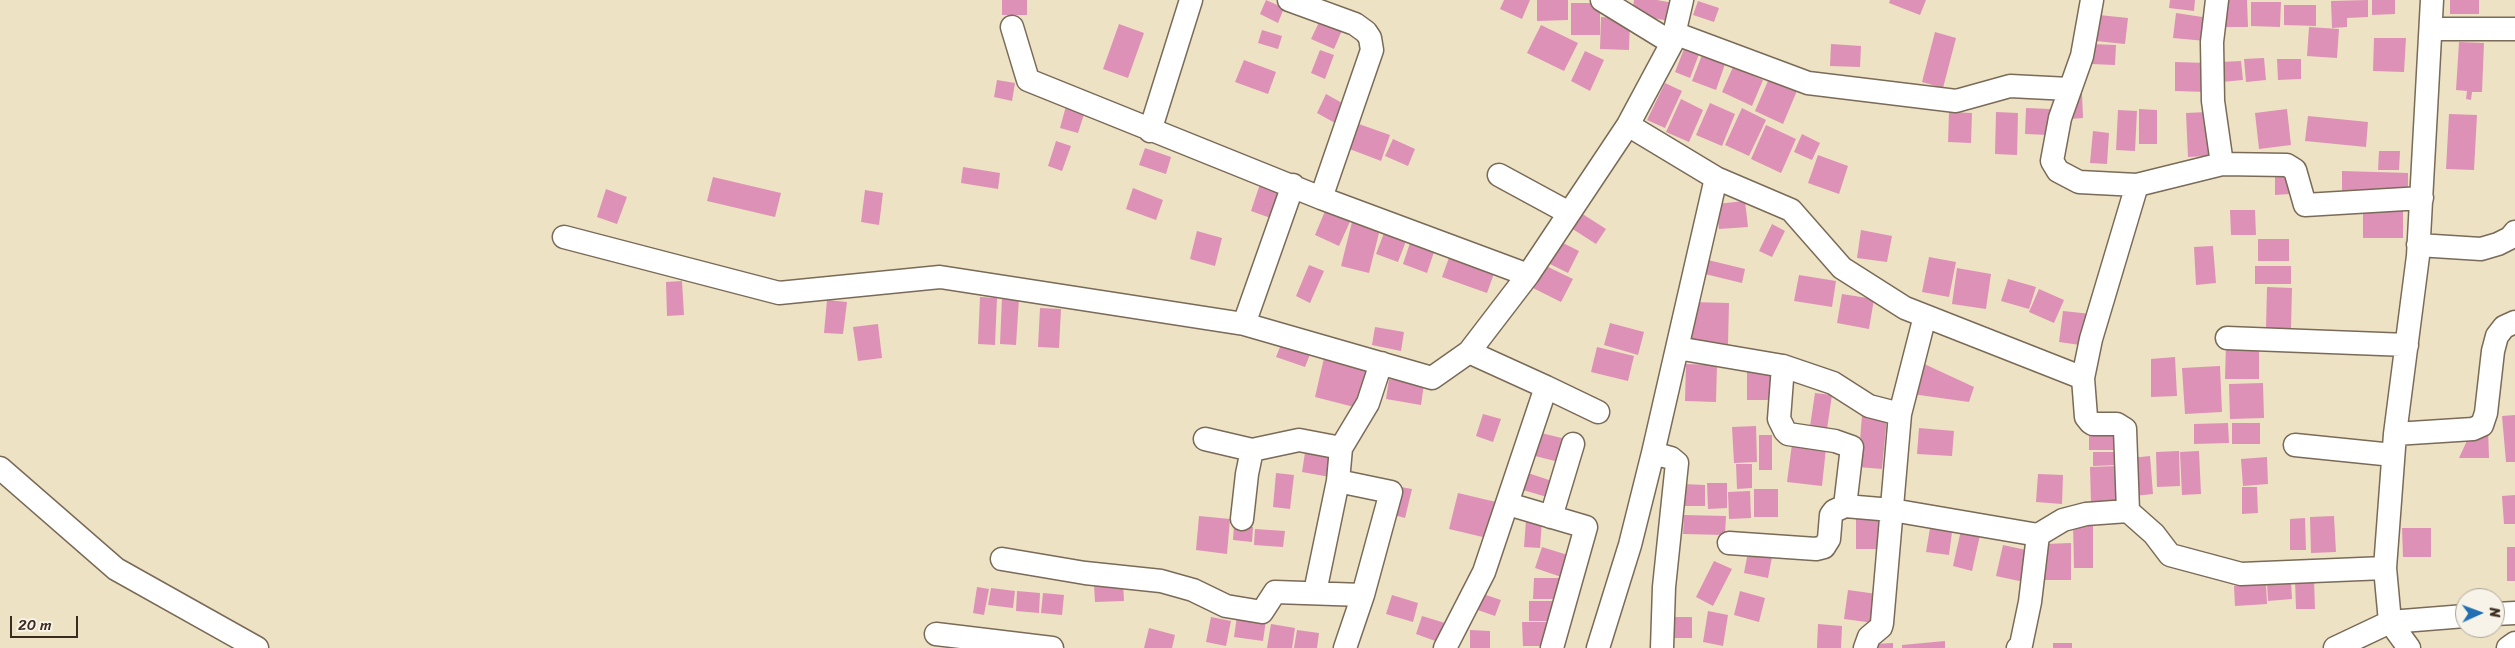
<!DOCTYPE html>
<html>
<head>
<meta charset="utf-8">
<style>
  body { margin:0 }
  #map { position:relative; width:2515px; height:648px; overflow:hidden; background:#eee2c4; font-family:Sriracha,sans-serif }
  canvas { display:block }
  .north { position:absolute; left:2455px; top:588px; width:50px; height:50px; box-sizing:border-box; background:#f7f3e8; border:1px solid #aca397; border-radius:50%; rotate:88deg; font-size:14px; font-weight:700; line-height:20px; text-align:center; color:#3b2a1e }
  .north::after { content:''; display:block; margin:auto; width:18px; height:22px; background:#1f6fb2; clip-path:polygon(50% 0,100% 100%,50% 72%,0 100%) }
  .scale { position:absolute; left:10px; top:616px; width:68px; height:22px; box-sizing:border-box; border:2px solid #3b2a1e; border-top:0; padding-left:6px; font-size:15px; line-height:18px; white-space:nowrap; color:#3b2a1e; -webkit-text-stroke:4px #f7f3e8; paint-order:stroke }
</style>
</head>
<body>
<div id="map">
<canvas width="2515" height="648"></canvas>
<div class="north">N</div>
<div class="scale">20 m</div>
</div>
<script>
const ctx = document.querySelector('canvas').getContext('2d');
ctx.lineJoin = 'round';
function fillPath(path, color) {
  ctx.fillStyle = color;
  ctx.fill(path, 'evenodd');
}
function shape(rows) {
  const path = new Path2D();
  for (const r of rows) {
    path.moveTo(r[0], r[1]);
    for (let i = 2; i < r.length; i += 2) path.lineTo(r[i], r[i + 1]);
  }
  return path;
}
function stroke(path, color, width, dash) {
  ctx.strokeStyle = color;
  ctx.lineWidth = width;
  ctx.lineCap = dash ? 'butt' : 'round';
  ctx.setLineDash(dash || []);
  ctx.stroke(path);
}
const building = shape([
  [1002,0,1027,0,1027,15,1002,15],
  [1266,0,1284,8,1278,23,1260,14],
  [1504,0,1530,0,1522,19,1500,9],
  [1537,0,1568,0,1568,20,1537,21],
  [1634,0,1657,0,1673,3,1669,21,1632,14],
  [1890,0,1926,0,1920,15,1889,3],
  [2170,0,2195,0,2194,11,2169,8],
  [2220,0,2247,0,2248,27,2221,27],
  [2368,0,2368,17,2347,18,2347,27,2332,28,2331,1],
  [2372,0,2395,0,2395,14,2372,15],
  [2450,0,2479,0,2479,14,2450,14],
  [1698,1,1719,8,1714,22,1693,15],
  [2251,2,2281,2,2280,27,2251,26],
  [1571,3,1600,3,1600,35,1571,35],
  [2284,5,2316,5,2316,26,2284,25],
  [2176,13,2209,18,2206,41,2173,38],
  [2099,15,2128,18,2125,44,2096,41],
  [1601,17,1630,19,1629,50,1600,49],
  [1321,18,1343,28,1334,49,1311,39],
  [1119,24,1144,33,1128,78,1103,69],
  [1541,25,1578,43,1564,71,1527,53],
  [2309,27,2339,29,2337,58,2307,56],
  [1262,30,1282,36,1278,49,1258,43],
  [1935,32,1956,38,1943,88,1922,82],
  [2374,38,2406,38,2404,72,2373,71],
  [2459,42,2484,43,2482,92,2472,92,2471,100,2466,99,2467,91,2456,90],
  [1831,44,1861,46,1860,67,1830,66],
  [2092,44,2116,45,2115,65,2091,64],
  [1684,49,1699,54,1690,78,1675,72],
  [1320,50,1334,55,1325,79,1311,73],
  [1585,51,1604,60,1590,91,1571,81],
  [1702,55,1725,64,1716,90,1692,81],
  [2264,58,2266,80,2246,82,2244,59],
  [2277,59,2301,59,2301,79,2278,80],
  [1244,60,1276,72,1268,94,1235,82],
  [2241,61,2243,80,2221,82,2220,62],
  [2175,62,2208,63,2207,92,2175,91],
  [1733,67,1763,80,1752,106,1722,92],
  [1771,74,1799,86,1783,124,1755,111],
  [997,80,1015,83,1012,101,994,97],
  [1665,83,1682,91,1665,128,1647,120],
  [2082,93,2083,118,2070,119,2068,94],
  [1326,94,1344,104,1335,123,1317,113],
  [1681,99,1703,110,1689,142,1666,132],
  [1710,103,1735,114,1722,146,1696,135],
  [1066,106,1085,111,1078,133,1060,128],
  [1742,108,1766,120,1749,156,1725,145],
  [2026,108,2050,109,2049,135,2025,134],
  [2139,109,2157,110,2157,144,2139,144],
  [2287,109,2291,145,2259,149,2255,113],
  [2118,110,2137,111,2135,151,2116,150],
  [1949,112,1972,113,1971,143,1948,142],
  [1996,112,2018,113,2017,155,1995,154],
  [2207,112,2209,156,2188,157,2186,113],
  [2449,114,2477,115,2474,170,2446,169],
  [2308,116,2368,122,2366,147,2305,141],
  [1356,123,1390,135,1381,161,1347,148],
  [1766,125,1796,139,1781,173,1751,159],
  [2093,131,2109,133,2107,164,2090,163],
  [1802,134,1820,143,1812,160,1794,152],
  [1393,139,1415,149,1408,166,1385,156],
  [1056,141,1071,146,1062,171,1048,166],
  [1145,148,1171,157,1166,174,1139,165],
  [2379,151,2400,151,2399,170,2378,170],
  [1818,155,1848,166,1839,194,1808,183],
  [963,167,1000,173,998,189,961,183],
  [2275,169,2289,169,2290,194,2275,195],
  [2342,171,2408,173,2408,194,2342,192],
  [713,177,781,193,775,217,707,201],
  [1260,184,1286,194,1276,220,1251,211],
  [1133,188,1163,200,1156,220,1126,209],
  [606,189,627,197,617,224,597,217],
  [865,190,883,193,879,225,861,222],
  [1745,201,1748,227,1719,229,1716,204],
  [1328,204,1353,215,1339,246,1315,235],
  [2363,204,2403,204,2403,238,2363,238],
  [2230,210,2255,210,2256,235,2231,235],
  [1581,213,1606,229,1596,244,1571,228],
  [1352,222,1380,229,1369,273,1341,266],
  [1772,224,1785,231,1772,257,1759,251],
  [1861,230,1892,236,1887,262,1857,258],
  [1197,231,1222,238,1215,266,1190,259],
  [1384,233,1406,241,1398,262,1376,254],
  [2258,239,2289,239,2289,261,2258,261],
  [1411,240,1435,249,1427,273,1403,264],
  [1561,242,1579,251,1568,273,1550,264],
  [2213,246,2216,283,2196,285,2194,247],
  [1451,252,1496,268,1487,293,1442,277],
  [1929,257,1956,262,1949,297,1922,292],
  [1708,260,1745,269,1742,283,1705,274],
  [1309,265,1324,271,1310,303,1296,296],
  [1544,265,1573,279,1561,302,1533,288],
  [2255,266,2291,266,2291,284,2255,284],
  [1957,268,1991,274,1986,309,1952,304],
  [1799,275,1836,281,1832,307,1794,301],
  [2008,279,2036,287,2029,309,2001,301],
  [682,281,684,315,667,316,666,282],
  [2267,287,2292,288,2291,329,2266,328],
  [2039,289,2064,300,2054,323,2029,312],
  [1842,294,1874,299,1869,329,1837,323],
  [980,297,997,298,995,345,978,344],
  [1002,297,1019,298,1016,345,1000,344],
  [827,300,847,302,843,334,824,333],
  [1691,302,1729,303,1728,344,1689,342],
  [1040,308,1061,309,1059,348,1038,347],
  [2063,311,2091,314,2087,346,2059,342],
  [1610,323,1644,332,1638,355,1604,345],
  [878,324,882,358,858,361,853,327],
  [1375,327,1404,332,1401,351,1372,345],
  [1282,342,1311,352,1305,367,1276,357],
  [2226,344,2259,344,2259,379,2225,379],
  [1597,347,1634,356,1628,381,1591,372],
  [2175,357,2177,396,2151,397,2151,359],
  [1324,358,1368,369,1358,408,1315,397],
  [1920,362,1974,387,1969,402,1912,394],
  [1686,364,1717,365,1716,402,1685,401],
  [2220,366,2222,412,2185,414,2182,368],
  [1747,372,1774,373,1773,400,1747,400],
  [1389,379,1424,384,1421,405,1386,399],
  [2263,383,2264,418,2230,419,2229,384],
  [1815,393,1832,395,1826,436,1809,433],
  [1483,414,1501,419,1493,442,1476,436],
  [1862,415,1887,417,1882,469,1858,467],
  [2515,415,2515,462,2506,462,2502,416],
  [2228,423,2229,443,2194,444,2194,424],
  [2232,423,2260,423,2260,444,2232,444],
  [1756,426,1757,462,1734,463,1732,427],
  [1919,428,1954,431,1952,456,1917,454],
  [2488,428,2489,458,2459,458,2471,432],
  [2089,429,2121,430,2121,450,2089,450],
  [1541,433,1566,439,1559,462,1535,456],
  [1759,435,1772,435,1772,470,1759,470],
  [1792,444,1826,448,1822,486,1787,482],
  [1306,446,1334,450,1330,477,1302,472],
  [2179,451,2180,486,2157,487,2156,452],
  [2199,451,2201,494,2182,495,2180,452],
  [2093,452,2118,452,2118,465,2093,466],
  [2150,456,2153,494,2134,496,2131,458],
  [2267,457,2268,484,2243,486,2241,459],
  [1736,464,1752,464,1752,488,1737,489],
  [2118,466,2120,502,2091,503,2090,467],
  [1276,473,1294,475,1290,509,1273,507],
  [1528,473,1552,481,1547,497,1523,490],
  [2038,474,2063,475,2062,504,2036,502],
  [1707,483,1727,483,1727,508,1708,509],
  [1683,484,1705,485,1705,506,1682,506],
  [1401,487,1412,489,1405,518,1394,515],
  [2242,487,2257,487,2258,513,2242,514],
  [1754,489,1778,489,1778,517,1754,517],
  [1750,491,1751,518,1729,519,1728,492],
  [1458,493,1496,502,1487,538,1449,529],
  [2515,495,2515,524,2504,524,2502,496],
  [1684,515,1726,516,1725,535,1683,534],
  [1199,516,1230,519,1227,554,1196,550],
  [2334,516,2336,552,2311,553,2310,517],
  [1856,518,1883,519,1883,549,1856,549],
  [2305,518,2306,550,2290,550,2290,519],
  [1526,520,1542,521,1540,548,1524,547],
  [2073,522,2093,522,2093,568,2074,568],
  [1234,525,1253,527,1252,542,1233,540],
  [1930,528,1952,532,1949,555,1926,552],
  [2402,528,2431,528,2431,557,2403,557],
  [1255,529,1285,531,1283,547,1254,545],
  [1961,530,1980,535,1972,571,1953,566],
  [2071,543,2071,580,2044,580,2044,544],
  [2003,545,2031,551,2024,582,1996,576],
  [1542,547,1571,556,1564,578,1535,568],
  [1749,547,1773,552,1768,578,1744,573],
  [2507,547,2515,547,2515,581,2507,581],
  [1714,561,1732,569,1713,606,1696,597],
  [1534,578,1560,578,1559,599,1533,599],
  [2314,579,2315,609,2296,609,2295,580],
  [2291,581,2292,599,2268,601,2267,583],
  [1123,583,1124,601,1095,602,1094,584],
  [2266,584,2267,604,2235,606,2234,586],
  [977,587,989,589,984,615,973,613],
  [991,588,1015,591,1013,608,988,605],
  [1848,590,1877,594,1874,623,1844,619],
  [1017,591,1040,593,1039,613,1016,611],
  [1740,591,1765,598,1759,622,1734,615],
  [1043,593,1064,595,1062,615,1041,613],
  [1480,593,1501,600,1495,616,1475,609],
  [1392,595,1418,603,1413,622,1386,614],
  [1529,601,1556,601,1556,621,1529,621],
  [1708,611,1728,615,1723,646,1703,642],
  [1237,616,1266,620,1263,641,1234,637],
  [1422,616,1445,623,1438,642,1416,634],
  [1211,617,1231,621,1226,646,1206,642],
  [1671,617,1692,617,1692,638,1671,638],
  [1522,622,1546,622,1547,646,1523,646],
  [1271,624,1295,628,1292,648,1267,648],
  [1818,624,1842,626,1841,648,1817,648],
  [1149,628,1175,635,1172,648,1144,648],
  [1297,630,1319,633,1317,648,1294,648],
  [1470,630,1490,631,1490,648,1470,648],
  [1945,641,1945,648,1902,648,1902,645],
  [1893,643,1893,648,1874,648,1874,644],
  [2053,643,2072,643,2072,648,2053,648]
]);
const minor = shape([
  [1289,0,1355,24,1366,32,1370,38,1372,50,1321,198],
  [1602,0,1672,43],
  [2092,0,2082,56,2060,118,2052,161,2058,171,2079,182,2137,185,2222,164,2287,165,2295,170,2305,205,2422,198],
  [2217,0,2212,42,2213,101,2222,164],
  [1012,27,1028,80,1321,198,1528,275],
  [2431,29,2515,29],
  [1674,33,1808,83,1956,101,2010,86,2069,89],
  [1628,125,1716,178,1791,210,1842,268,1905,308,2083,378,2086,417,2090,422,2093,424,2117,424,2125,429,2128,511],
  [1150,131,1191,0],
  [1499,175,1569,213],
  [564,237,779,293,940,277,1244,324,1432,378,1469,352,1528,275,1628,125,1672,43,1682,0],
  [2418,245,2481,249,2498,244,2510,238,2515,232],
  [1244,324,1293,185],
  [2227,338,2407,345],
  [1677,348,1783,366,1833,383,1869,406,1900,414,1925,316],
  [1783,366,1779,419,1785,431,1788,434,1835,441,1852,447,1845,506,1892,510,2038,535],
  [2083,378,2091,339,2137,185],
  [1546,387,1598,412],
  [2395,434,2473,429,2482,425,2486,413,2493,351,2497,336,2504,327,2515,322],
  [1205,439,1252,450,1299,440,1341,448,1338,481,1391,492,1363,595,1345,648],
  [2295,445,2393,455],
  [1341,448,1368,403,1381,363],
  [0,468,116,569,257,648],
  [1508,504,1586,527,1552,648],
  [1551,517,1573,444],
  [1242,519,1247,474,1252,450],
  [1729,543,1816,549,1824,547,1829,539,1831,515,1834,511,1845,506],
  [1002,559,1085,573,1161,581,1193,590,1226,606,1262,612,1275,592,1363,595],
  [1315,592,1338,481],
  [2495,614,2515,613],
  [936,634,1052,648],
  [1445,648,1484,572,1546,387,1469,352],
  [1598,648,1630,545,1653,453],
  [1662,648,1664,587,1677,463,1671,458,1653,453,1716,178],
  [1865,648,1869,637,1881,627,1882,623,1900,414],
  [2018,648,2021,645,2030,602,2038,535,2063,520,2086,514,2128,511,2154,534,2170,555,2241,574,2385,568],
  [2335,648,2390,622,2465,616],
  [2409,648,2390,622,2385,568,2395,434,2418,256,2432,0],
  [2508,648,2515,643]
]);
fillPath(building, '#dd91b7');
stroke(minor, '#7a6a58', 25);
stroke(minor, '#fff', 22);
</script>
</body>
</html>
